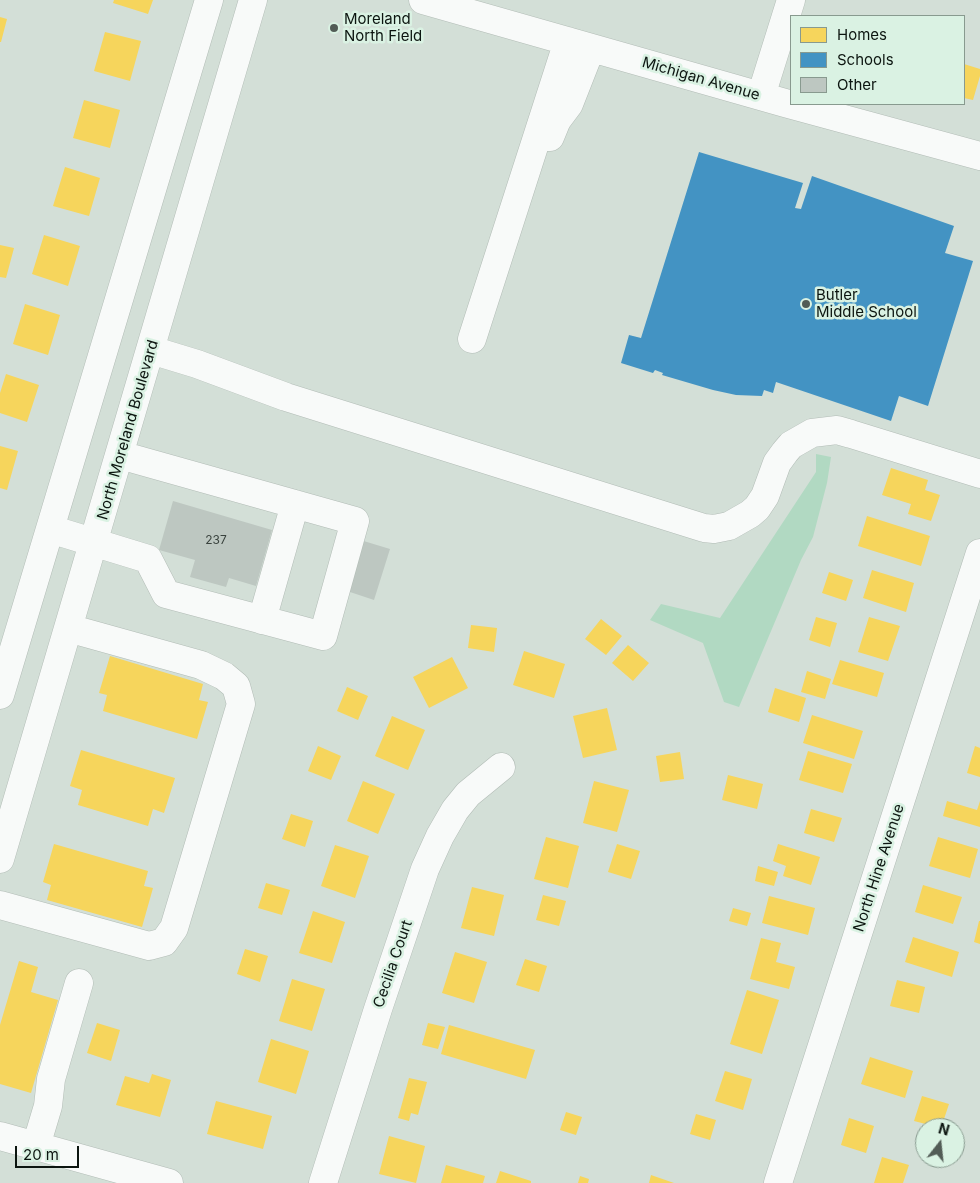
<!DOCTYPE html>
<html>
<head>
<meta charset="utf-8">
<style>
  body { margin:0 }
  #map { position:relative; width:980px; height:1183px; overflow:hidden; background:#d3dfd7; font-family:Inter,sans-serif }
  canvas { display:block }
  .legend { position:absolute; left:790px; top:15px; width:175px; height:90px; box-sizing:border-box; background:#daf2e3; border:1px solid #889a8f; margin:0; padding:6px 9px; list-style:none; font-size:15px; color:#0c1510 }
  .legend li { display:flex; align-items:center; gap:10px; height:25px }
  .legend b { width:25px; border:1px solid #889a8f }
  .north { position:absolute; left:915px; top:1118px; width:50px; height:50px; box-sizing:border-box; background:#daf2e3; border:1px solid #889a8f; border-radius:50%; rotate:16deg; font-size:14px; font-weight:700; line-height:20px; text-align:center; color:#0c1510 }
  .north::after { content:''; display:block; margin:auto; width:18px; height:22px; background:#525c56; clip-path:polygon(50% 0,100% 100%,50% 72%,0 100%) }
  .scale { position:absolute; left:15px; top:1146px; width:64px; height:22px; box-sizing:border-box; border:2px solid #0c1510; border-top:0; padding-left:6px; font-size:15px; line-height:18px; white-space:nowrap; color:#0c1510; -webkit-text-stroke:4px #daf2e3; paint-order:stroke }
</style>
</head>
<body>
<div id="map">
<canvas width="980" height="1183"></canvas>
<ul class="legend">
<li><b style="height:14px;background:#f6d55c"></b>Homes</li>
<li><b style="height:14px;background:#4393c3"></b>Schools</li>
<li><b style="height:14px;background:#bdc7c1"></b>Other</li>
</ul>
<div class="north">N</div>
<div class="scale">20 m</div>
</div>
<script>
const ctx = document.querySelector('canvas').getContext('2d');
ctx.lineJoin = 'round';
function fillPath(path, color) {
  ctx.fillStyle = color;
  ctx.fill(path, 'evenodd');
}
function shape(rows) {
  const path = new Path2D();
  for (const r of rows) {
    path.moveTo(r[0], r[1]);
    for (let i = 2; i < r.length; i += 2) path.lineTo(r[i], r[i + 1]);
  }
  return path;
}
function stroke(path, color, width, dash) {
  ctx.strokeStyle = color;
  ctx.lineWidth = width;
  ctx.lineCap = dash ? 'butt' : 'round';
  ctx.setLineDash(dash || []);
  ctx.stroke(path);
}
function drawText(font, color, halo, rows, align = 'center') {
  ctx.font = font + ' Inter,sans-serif';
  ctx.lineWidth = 5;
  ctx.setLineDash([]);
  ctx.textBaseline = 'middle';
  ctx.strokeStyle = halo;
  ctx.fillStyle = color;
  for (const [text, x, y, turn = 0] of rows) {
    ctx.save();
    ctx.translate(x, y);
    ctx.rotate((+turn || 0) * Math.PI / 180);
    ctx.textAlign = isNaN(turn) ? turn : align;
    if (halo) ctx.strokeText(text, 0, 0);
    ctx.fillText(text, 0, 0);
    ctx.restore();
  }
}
const green = shape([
  [816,454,831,457,827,483,813,537,801,560,739,707,724,702,703,643,650,620,661,604,720,618,816,472]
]);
const homes = shape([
  [114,0,153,0,148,14,113,3],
  [0,17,7,19,1,42,0,42],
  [105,32,141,41,130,81,94,71],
  [964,64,980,69,980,76,973,100,964,98],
  [84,100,120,110,110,148,73,138],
  [65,167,100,178,89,216,53,206],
  [44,235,80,246,68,286,32,274],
  [0,245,14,248,6,278,0,277],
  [25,304,60,315,48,355,13,344],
  [6,374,39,385,27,422,0,413,0,393],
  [0,446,18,451,7,490,0,488],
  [891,468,928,480,925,490,940,495,931,521,908,514,911,504,882,495],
  [867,516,930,536,921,566,858,546],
  [872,570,914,583,906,612,863,598],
  [829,572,853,580,846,601,822,593],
  [816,617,837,623,830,647,809,640],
  [869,617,900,626,888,661,858,652],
  [601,619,622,636,606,655,585,639],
  [471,625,497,628,494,652,468,648],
  [628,645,649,663,633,681,612,663],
  [524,651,565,664,554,698,513,685],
  [110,656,203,684,199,700,208,702,197,739,103,711,107,695,99,693],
  [452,657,468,688,429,708,413,677],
  [840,660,884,673,877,697,832,684],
  [807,671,831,679,825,699,801,692],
  [347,687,368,696,358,720,337,711],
  [775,688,806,698,799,722,768,712],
  [607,708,617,750,583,758,573,716],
  [812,715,863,731,854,759,803,743],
  [392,716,425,730,408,770,375,756],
  [318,746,341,756,331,780,308,771],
  [975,746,980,748,980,777,967,773],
  [81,750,175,778,164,813,153,809,148,826,78,805,82,790,70,786],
  [808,751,852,764,843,793,799,780],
  [680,752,684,779,660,782,656,756],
  [728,775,763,784,757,809,722,800],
  [363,781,395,794,378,834,347,821],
  [594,781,629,790,617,832,583,823],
  [947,801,977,810,980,801,980,827,943,816],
  [811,809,842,818,834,842,804,833],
  [291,814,313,821,305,847,282,839],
  [546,837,579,846,568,888,534,879],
  [938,837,978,849,970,878,929,866],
  [54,844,148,871,144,886,153,888,142,927,47,900,51,885,43,882],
  [617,844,640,851,631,879,608,872],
  [778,844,820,857,811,885,783,876,786,866,773,861],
  [335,845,369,856,355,898,321,886],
  [758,866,778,872,774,886,755,881],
  [266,883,290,890,282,915,258,908],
  [923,885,962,897,953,924,915,912],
  [472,887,504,895,494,936,461,928],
  [543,895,566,901,559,926,536,920],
  [769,896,815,908,808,935,762,923],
  [733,908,751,913,747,926,729,921],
  [313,911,345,922,332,963,299,953],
  [979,921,980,921,980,944,974,942],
  [913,937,959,952,952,977,905,962],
  [761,938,781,943,776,962,795,967,789,989,750,979],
  [245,949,268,956,260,982,237,974],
  [455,952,487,962,474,1003,442,993],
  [525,959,547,966,539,992,516,985],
  [19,961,38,967,31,992,58,1000,31,1093,0,1084,0,1025],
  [292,979,325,989,312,1031,279,1021],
  [897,980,925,987,919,1013,890,1006],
  [747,990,779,1000,762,1054,730,1044],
  [97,1023,120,1030,111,1061,87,1053],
  [428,1023,445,1027,438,1049,422,1045],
  [449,1025,535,1050,526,1079,441,1054],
  [271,1039,309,1051,296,1094,258,1082],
  [870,1057,913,1071,905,1098,861,1084],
  [725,1071,752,1079,743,1110,715,1101],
  [152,1074,171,1080,160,1117,116,1105,125,1076,149,1083],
  [409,1078,427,1082,418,1115,411,1113,409,1121,398,1118],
  [922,1096,949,1104,941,1128,914,1121],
  [216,1101,272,1116,263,1149,207,1134],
  [566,1112,582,1117,576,1135,560,1130],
  [696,1114,716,1120,710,1140,690,1134],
  [849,1118,874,1126,866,1153,841,1145],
  [389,1136,425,1146,416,1183,379,1174],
  [882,1157,909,1165,903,1183,874,1183],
  [446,1165,485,1176,483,1183,441,1183],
  [500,1171,531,1181,531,1183,496,1183],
  [651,1175,674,1183,649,1183],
  [580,1176,589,1179,588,1183,578,1183]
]);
const schools = shape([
  [699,152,803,183,795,208,801,209,812,176,954,226,945,253,973,261,928,406,899,396,891,421,776,382,773,393,764,390,762,396,736,395,713,390,662,375,663,373,655,370,653,373,621,363,629,335,641,338]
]);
const building = shape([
  [173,501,272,530,256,586,229,578,226,587,190,577,195,560,159,550],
  [357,539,390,549,374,600,341,589]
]);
const minor = shape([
  [423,0,785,103,980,156],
  [761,96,791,0],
  [550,137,557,120,569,104,591,48],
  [472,339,568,41],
  [151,350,197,364,286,397,704,528,714,529,729,526,750,514,757,508,765,496,777,463,785,452,791,445,812,433,837,430,851,434,980,474],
  [50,529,148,559,166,594,323,636,355,521,120,455],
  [262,620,295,504],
  [0,695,209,0],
  [0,859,253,0],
  [0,905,149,946,164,942,174,928,241,704,236,686,224,676,201,665,68,628],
  [0,1136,169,1183],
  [36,1146,48,1106,51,1079,79,983],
  [323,1183,378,1009,425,869,440,836,455,810,468,794,501,767],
  [778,1183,980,553]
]);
const markers = [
  [334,28,5,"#525c56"],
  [806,304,5,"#525c56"]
];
const numberNames = [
  ["237",216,540]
];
const poiNames = [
  ["Moreland",344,19],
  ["North Field",344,36],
  ["Butler",816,295],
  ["Middle School",816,312]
];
const streetNames = [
  ["Michigan Avenue",701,79,16],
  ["North Moreland Boulevard",128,430,-74],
  ["North Hine Avenue",879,868,-72],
  ["Cecilia Court",393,964,-71]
];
fillPath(green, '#b1d9c2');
fillPath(homes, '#f6d55c');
fillPath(schools, '#4393c3');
fillPath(building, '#bdc7c1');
stroke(minor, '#b2bcb6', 29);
stroke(minor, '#f8faf9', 28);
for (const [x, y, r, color] of markers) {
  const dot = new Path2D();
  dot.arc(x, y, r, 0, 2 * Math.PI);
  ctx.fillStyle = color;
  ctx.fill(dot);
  stroke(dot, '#daf2e3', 2);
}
drawText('12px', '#3a433e', null, numberNames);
drawText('15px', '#0c1510', '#daf2e3', poiNames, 'left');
drawText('15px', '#0c1510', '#daf2e3', streetNames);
</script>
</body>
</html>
